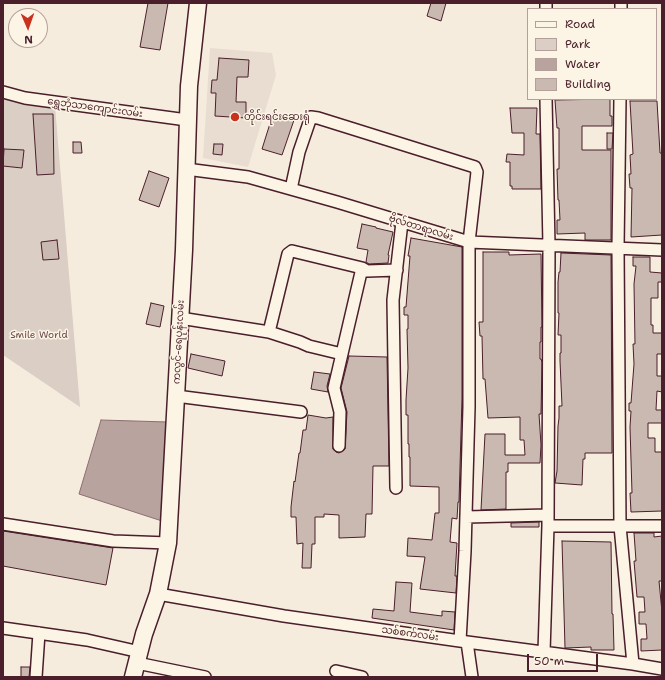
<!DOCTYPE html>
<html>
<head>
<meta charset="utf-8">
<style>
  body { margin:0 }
  #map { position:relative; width:665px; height:680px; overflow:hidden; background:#f5ecde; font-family:"Shantell Sans",sans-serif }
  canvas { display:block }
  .frame { position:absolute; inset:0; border:4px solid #4a1f2b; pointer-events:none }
  .legend { position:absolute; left:527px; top:8px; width:130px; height:92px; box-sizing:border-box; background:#fcf5e5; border:1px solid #b59f9b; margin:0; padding:5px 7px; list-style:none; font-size:12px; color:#4a1f2b }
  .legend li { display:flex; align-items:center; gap:8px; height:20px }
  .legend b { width:20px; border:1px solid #b59f9b }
  .north { position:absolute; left:8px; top:8px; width:40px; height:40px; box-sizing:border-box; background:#fcf5e5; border:1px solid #b59f9b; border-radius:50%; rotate:178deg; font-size:11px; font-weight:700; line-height:16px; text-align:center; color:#4a1f2b }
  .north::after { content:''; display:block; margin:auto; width:14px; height:18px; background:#c8321e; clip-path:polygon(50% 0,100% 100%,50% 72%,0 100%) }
  .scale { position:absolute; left:527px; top:654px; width:71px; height:18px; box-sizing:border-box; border:2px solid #4a1f2b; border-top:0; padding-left:5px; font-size:12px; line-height:14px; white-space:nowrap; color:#4a1f2b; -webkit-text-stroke:3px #fcf5e5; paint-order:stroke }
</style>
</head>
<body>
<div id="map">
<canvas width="665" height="680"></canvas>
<div class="frame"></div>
<ul class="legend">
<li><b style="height:5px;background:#fcf5e5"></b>Road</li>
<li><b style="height:11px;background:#dbcec4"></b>Park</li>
<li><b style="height:11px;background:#b8a39e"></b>Water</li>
<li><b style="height:11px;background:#cab9b1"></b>Building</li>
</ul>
<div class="north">N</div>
<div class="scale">50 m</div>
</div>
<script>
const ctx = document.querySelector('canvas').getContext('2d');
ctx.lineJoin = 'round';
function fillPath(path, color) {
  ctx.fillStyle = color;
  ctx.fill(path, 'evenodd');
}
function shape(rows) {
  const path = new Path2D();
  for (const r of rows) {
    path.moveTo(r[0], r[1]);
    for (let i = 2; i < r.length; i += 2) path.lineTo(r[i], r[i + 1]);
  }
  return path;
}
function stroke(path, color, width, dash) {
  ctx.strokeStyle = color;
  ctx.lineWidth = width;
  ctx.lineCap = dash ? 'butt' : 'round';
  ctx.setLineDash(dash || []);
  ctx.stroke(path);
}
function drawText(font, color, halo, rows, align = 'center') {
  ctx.font = font + ' "Shantell Sans","Noto Sans Myanmar",sans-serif';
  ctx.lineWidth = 3;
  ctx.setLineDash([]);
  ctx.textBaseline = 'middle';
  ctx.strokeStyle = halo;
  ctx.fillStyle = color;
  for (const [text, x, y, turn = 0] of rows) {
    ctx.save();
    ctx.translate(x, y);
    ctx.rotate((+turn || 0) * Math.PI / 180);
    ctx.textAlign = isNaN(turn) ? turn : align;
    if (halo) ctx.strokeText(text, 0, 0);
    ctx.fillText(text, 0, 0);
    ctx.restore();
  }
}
const built = shape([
  [210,48,272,53,276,75,248,167,203,158]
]);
const green = shape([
  [3,93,55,106,80,407,3,355]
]);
const water = shape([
  [101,420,168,422,162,521,79,494,101,420]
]);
const building = shape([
  [148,3,168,3,160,50,140,47,148,3],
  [431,3,446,3,441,21,427,16,431,3],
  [219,58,249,60,248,77,237,77,236,102,246,102,246,118,215,116,216,93,211,93,212,80,217,80,219,58],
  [610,99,610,116,612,116,612,126,582,126,582,150,611,150,611,240,585,240,585,233,557,234,557,220,560,220,559,200,558,200,557,169,559,169,559,128,557,128,555,100,610,99],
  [630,101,657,101,660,153,662,153,662,235,631,237,632,188,630,188,629,174,631,174,630,155,633,154,630,101],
  [510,108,537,108,536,134,540,134,541,189,512,189,512,186,510,186,510,162,506,162,507,154,524,155,524,133,512,133,510,108],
  [33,114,53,114,54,174,37,175,33,114],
  [273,114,294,120,282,155,262,149,273,114],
  [607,133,613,133,612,149,607,149,607,133],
  [73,142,81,142,82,153,73,153,73,142],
  [214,144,223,144,222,155,213,154,214,144],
  [4,149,24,150,22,168,3,166,4,149],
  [149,171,169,178,159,207,139,200,149,171],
  [362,224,376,227,376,228,393,232,388,255,389,255,388,263,369,264,366,262,368,250,357,248,362,224],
  [411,238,462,247,462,398,459,502,458,502,457,519,452,518,450,542,457,543,455,576,457,576,456,593,420,589,425,557,407,556,408,538,432,540,435,513,439,513,439,487,410,486,410,457,409,457,409,444,408,444,408,415,406,415,406,400,408,368,407,329,408,329,408,315,404,315,404,307,406,307,410,256,408,256,411,238],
  [57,240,59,259,43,260,41,242,57,240],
  [483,252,509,252,509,255,541,254,542,327,541,327,541,342,540,342,540,359,541,359,542,362,541,414,539,414,541,445,540,463,508,463,508,472,506,472,506,509,481,510,485,434,505,434,505,455,525,455,524,440,520,440,520,417,488,418,485,379,483,379,482,336,480,336,479,322,483,322,483,252],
  [561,253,611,255,612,453,585,453,585,459,583,459,582,485,555,483,557,471,558,426,559,418,559,406,562,406,560,361,560,353,561,353,561,335,558,335,559,313,558,313,558,282,559,272,560,272,561,253],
  [633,257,650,257,650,272,662,273,662,282,658,282,658,298,651,298,651,325,653,325,653,333,662,333,662,354,657,354,657,376,662,376,662,392,657,391,656,410,662,410,662,423,648,423,648,438,655,438,655,452,662,452,662,511,631,512,630,493,632,493,630,427,631,411,629,411,629,403,631,403,634,364,633,344,635,344,634,284,636,266,633,266,633,257],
  [151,303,164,306,160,327,146,324,151,303],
  [191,354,225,361,222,376,188,368,191,354],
  [349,356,387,357,389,466,373,466,372,514,366,514,365,537,339,538,339,515,324,514,324,517,315,517,315,544,312,544,311,568,302,568,303,543,297,544,296,517,291,517,291,507,294,481,295,482,299,453,300,453,303,430,306,430,308,415,326,418,333,417,333,449,336,452,339,453,345,449,347,412,341,388,349,356],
  [314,372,330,374,327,386,328,392,311,389,314,372],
  [539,522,539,527,511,527,511,523,539,522],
  [3,531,113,548,106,585,3,566,3,531],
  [634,533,654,533,654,537,662,536,662,581,659,581,662,612,662,650,641,651,641,639,647,639,646,624,639,624,639,612,645,612,644,597,637,597,634,561,636,561,634,533],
  [562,541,611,542,612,614,613,614,614,650,591,650,591,647,565,648,562,541],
  [396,582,412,583,410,612,442,616,442,611,455,612,454,630,372,618,373,609,394,611,396,582],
  [21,667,30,667,29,677,21,677,21,667]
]);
const street = shape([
  [546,3,546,9],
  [621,9,621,3],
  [3,92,25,98,187,120],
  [620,99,618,248,620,526,633,664],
  [186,169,248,177,337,202,469,242,662,250],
  [291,189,299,152,311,117,318,118,475,167,477,172,469,242,469,407,465,551,460,641],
  [180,318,269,332,300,342,309,346,342,354],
  [269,332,288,254,292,251,362,268,367,271,397,270],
  [176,396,301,412],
  [339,446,340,412,334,388,362,268],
  [396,488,393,300,402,222],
  [466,517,548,515],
  [3,524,113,541,168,543],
  [548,526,662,526],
  [158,594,284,616,467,642,633,664,662,669],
  [3,628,87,640,140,652],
  [467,642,472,677],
  [544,652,548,526,549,246,546,99],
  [137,663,205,677],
  [336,671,362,677],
  [36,677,39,633]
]);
const secondary = shape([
  [133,677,144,634,158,594,168,543,184,250,189,86,198,3]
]);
const markers = [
  [235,117,5,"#c8321e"]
];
const streetNames = [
  ["ရွှေဘုံသာကျောင်းလမ်း",95,108,8],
  ["ဗိုလ်တာရာလမ်း",421,228,17],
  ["ကလွင်-ရေပုန်းလမ်း",179,342,-87],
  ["သစ်စက်လမ်း",410,634,8]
];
const poiNames = [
  ["တိုင်းရင်းဆေးရုံ",244,117]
];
const parkNames = [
  ["Smile World",39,335]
];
fillPath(built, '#e8ddd0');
fillPath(green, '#dbcec4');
fillPath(water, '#b8a39e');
stroke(water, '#8c6e70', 1);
fillPath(building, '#cab9b1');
stroke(building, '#4a1f2b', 1);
stroke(street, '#4a1f2b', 14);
stroke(secondary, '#4a1f2b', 19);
stroke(street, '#fcf5e5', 11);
stroke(secondary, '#fcf5e5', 16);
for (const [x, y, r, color] of markers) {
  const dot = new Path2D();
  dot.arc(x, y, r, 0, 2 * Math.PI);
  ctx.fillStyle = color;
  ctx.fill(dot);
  stroke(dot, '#fcf5e5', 1.5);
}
drawText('10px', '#4a1f2b', '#fcf5e5', streetNames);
drawText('10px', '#4a1f2b', '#fcf5e5', poiNames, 'left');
drawText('10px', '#6e4b51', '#fcf5e5', parkNames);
</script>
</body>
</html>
